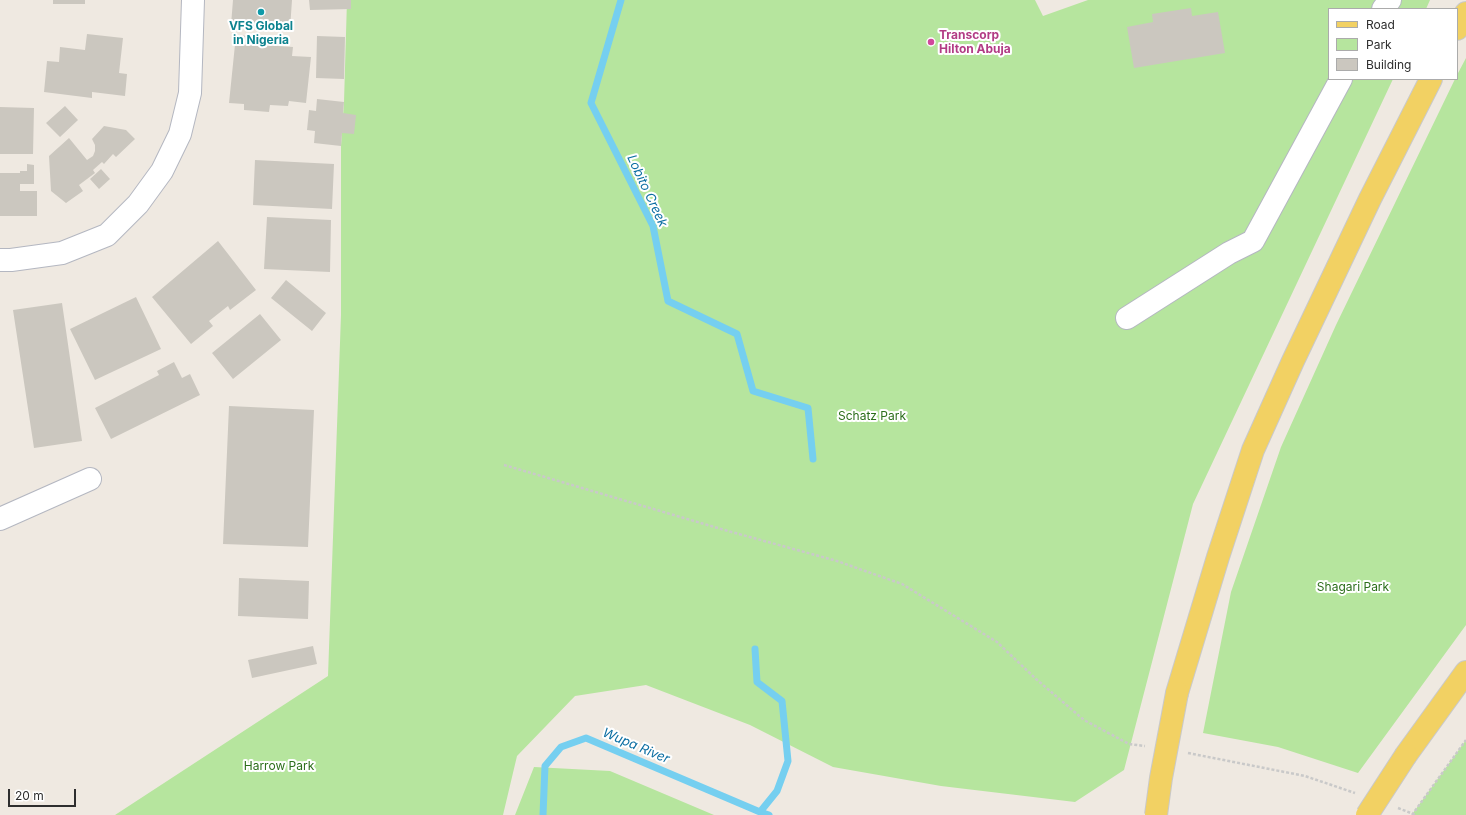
<!DOCTYPE html>
<html>
<head>
<meta charset="utf-8">
<style>
  body { margin:0 }
  #map { position:relative; width:1466px; height:815px; overflow:hidden; background:#efe9e1; font-family:Inter,sans-serif }
  canvas { display:block }
  .legend { position:absolute; left:1328px; top:8px; width:130px; height:72px; box-sizing:border-box; background:#fff; border:1px solid #ababab; margin:0; padding:5px 7px; list-style:none; font-size:12px; color:#2e2e2e }
  .legend li { display:flex; align-items:center; gap:8px; height:20px }
  .legend b { width:20px; border:1px solid #ababab }
  .scale { position:absolute; left:8px; top:789px; width:68px; height:18px; box-sizing:border-box; border:2px solid #2e2e2e; border-top:0; padding-left:5px; font-size:12px; line-height:14px; white-space:nowrap; color:#2e2e2e; -webkit-text-stroke:3px #fff; paint-order:stroke }
</style>
</head>
<body>
<div id="map">
<canvas width="1466" height="815"></canvas>
<ul class="legend">
<li><b style="height:5px;background:#f2d163"></b>Road</li>
<li><b style="height:11px;background:#b6e59e"></b>Park</li>
<li><b style="height:11px;background:#cbc7bf"></b>Building</li>
</ul>
<div class="scale">20 m</div>
</div>
<script>
const ctx = document.querySelector('canvas').getContext('2d');
ctx.lineJoin = 'round';
function fillPath(path, color) {
  ctx.fillStyle = color;
  ctx.fill(path, 'evenodd');
}
function shape(rows) {
  const path = new Path2D();
  for (const r of rows) {
    path.moveTo(r[0], r[1]);
    for (let i = 2; i < r.length; i += 2) path.lineTo(r[i], r[i + 1]);
  }
  return path;
}
function stroke(path, color, width, dash) {
  ctx.strokeStyle = color;
  ctx.lineWidth = width;
  ctx.lineCap = dash ? 'butt' : 'round';
  ctx.setLineDash(dash || []);
  ctx.stroke(path);
}
function drawText(font, color, halo, rows, align = 'center') {
  ctx.font = font + ' Inter,sans-serif';
  ctx.lineWidth = 4;
  ctx.setLineDash([]);
  ctx.textBaseline = 'middle';
  ctx.strokeStyle = halo;
  ctx.fillStyle = color;
  for (const [text, x, y, turn = 0] of rows) {
    ctx.save();
    ctx.translate(x, y);
    ctx.rotate((+turn || 0) * Math.PI / 180);
    ctx.textAlign = isNaN(turn) ? turn : align;
    if (halo) ctx.strokeText(text, 0, 0);
    ctx.fillText(text, 0, 0);
    ctx.restore();
  }
}
const green = shape([
  [347,0,1035,0,1043,16,1088,0,1430,0,1426,9,1329,9,1329,79,1393,79,1193,504,1124,770,1075,802,941,786,833,767,750,725,646,685,575,696,517,756,503,815,115,815,328,676,341,315,341,146,344,102],
  [1466,58,1466,625,1358,773,1278,747,1203,733,1231,592,1281,447,1336,325,1455,79,1457,79,1457,75],
  [1466,740,1466,815,1412,815,1413,813],
  [534,767,610,771,714,815,515,815]
]);
const stream = shape([
  [621,0,591,103,653,226,668,301,737,334,753,391,808,408,813,459],
  [755,649,757,682,782,701,788,761,777,791,760,812],
  [543,815,545,766,561,747,586,738,760,812,769,815]
]);
const building = shape([
  [53,0,85,0,85,4,53,4],
  [233,0,292,0,290,29,231,25],
  [309,0,351,0,351,9,310,10],
  [1191,8,1192,16,1218,12,1225,53,1134,68,1127,27,1153,22,1152,14],
  [87,34,123,38,119,73,127,74,125,96,92,92,92,98,44,92,47,61,59,62,60,47,85,50],
  [236,35,263,37,262,45,293,47,292,56,311,57,306,103,289,101,288,106,270,105,269,112,244,110,244,104,229,103],
  [317,36,345,37,344,79,316,78],
  [317,99,344,102,343,113,356,115,354,134,342,133,341,146,314,143,315,131,307,130,309,110,316,111],
  [65,106,78,120,60,137,46,123],
  [0,107,34,108,33,154,0,154],
  [104,126,126,130,135,139,116,157,113,154,104,164,102,162,93,170,95,173,79,185,83,191,66,203,51,191,49,156,69,138,87,160,93,156,95,151,95,145,92,139],
  [255,160,334,164,332,209,253,205],
  [27,164,34,165,34,184,20,184,20,191,37,191,37,216,0,216,0,173,20,173,20,171,27,171],
  [101,169,110,179,99,189,90,179],
  [267,217,331,220,330,272,264,269],
  [218,241,256,290,230,310,228,306,209,321,213,326,191,344,152,297],
  [286,280,326,313,312,331,271,298],
  [136,297,161,349,95,380,70,329],
  [62,303,82,441,34,448,13,310],
  [260,314,281,340,233,379,212,353],
  [174,362,182,378,190,374,200,395,111,439,95,408,159,375,157,371],
  [229,406,314,410,308,547,223,544],
  [239,578,309,581,308,619,238,616],
  [313,646,317,664,252,678,248,660]
]);
const path = shape([
  [504,465,728,531,837,561,902,584,997,642,1036,679,1084,720,1129,744,1145,746],
  [1188,753,1305,776,1355,793],
  [1398,808,1416,815],
  [1412,815,1466,740]
]);
const minor = shape([
  [1383,9,1390,0],
  [0,260,11,260,62,253,107,235,138,204,162,171,180,134,190,93,193,0],
  [1127,318,1229,253,1253,241,1341,79],
  [0,519,90,479]
]);
const major = shape([
  [1457,29,1466,13],
  [1177,693,1218,557,1253,450,1293,361,1370,199,1431,79],
  [1406,755,1466,672]
]);
const majorBridge = shape([
  [1156,815,1161,778,1177,693],
  [1367,815,1406,755]
]);
const markers = [
  [261,12,4,"#0f9aa8"],
  [931,42,4,"#d1479c"]
];
const cultureNames = [
  ["VFS Global",261,26],
  ["in Nigeria",261,40]
];
const hotelNames = [
  ["Transcorp",939,35],
  ["Hilton Abuja",939,49]
];
const parkNames = [
  ["Schatz Park",872,416],
  ["Shagari Park",1353,587],
  ["Harrow Park",279,766]
];
const waterNames = [
  ["Lobito Creek",647,191,65],
  ["Wupa River",636,746,23]
];
fillPath(green, '#b6e59e');
stroke(stream, '#75cff0', 7);
fillPath(building, '#cbc7bf');
stroke(minor, '#b4b7c1', 24);
stroke(major, '#c9c9c9', 24);
stroke(path, '#c9c9c9', 2.5, [3, 2]);
stroke(minor, '#fff', 22);
stroke(major, '#f2d163', 22);
stroke(majorBridge, '#c9c9c9', 24, []);
stroke(majorBridge, '#f2d163', 22);
for (const [x, y, r, color] of markers) {
  const dot = new Path2D();
  dot.arc(x, y, r, 0, 2 * Math.PI);
  ctx.fillStyle = color;
  ctx.fill(dot);
  stroke(dot, '#fff', 1.5);
}
drawText('bold 12px', '#0d838f', '#fff', cultureNames);
drawText('bold 12px', '#b23c85', '#fff', hotelNames, 'left');
drawText('12px', '#2c6e1b', '#fff', parkNames);
drawText('italic 13px', '#0d6fa3', '#fff', waterNames);
</script>
</body>
</html>
